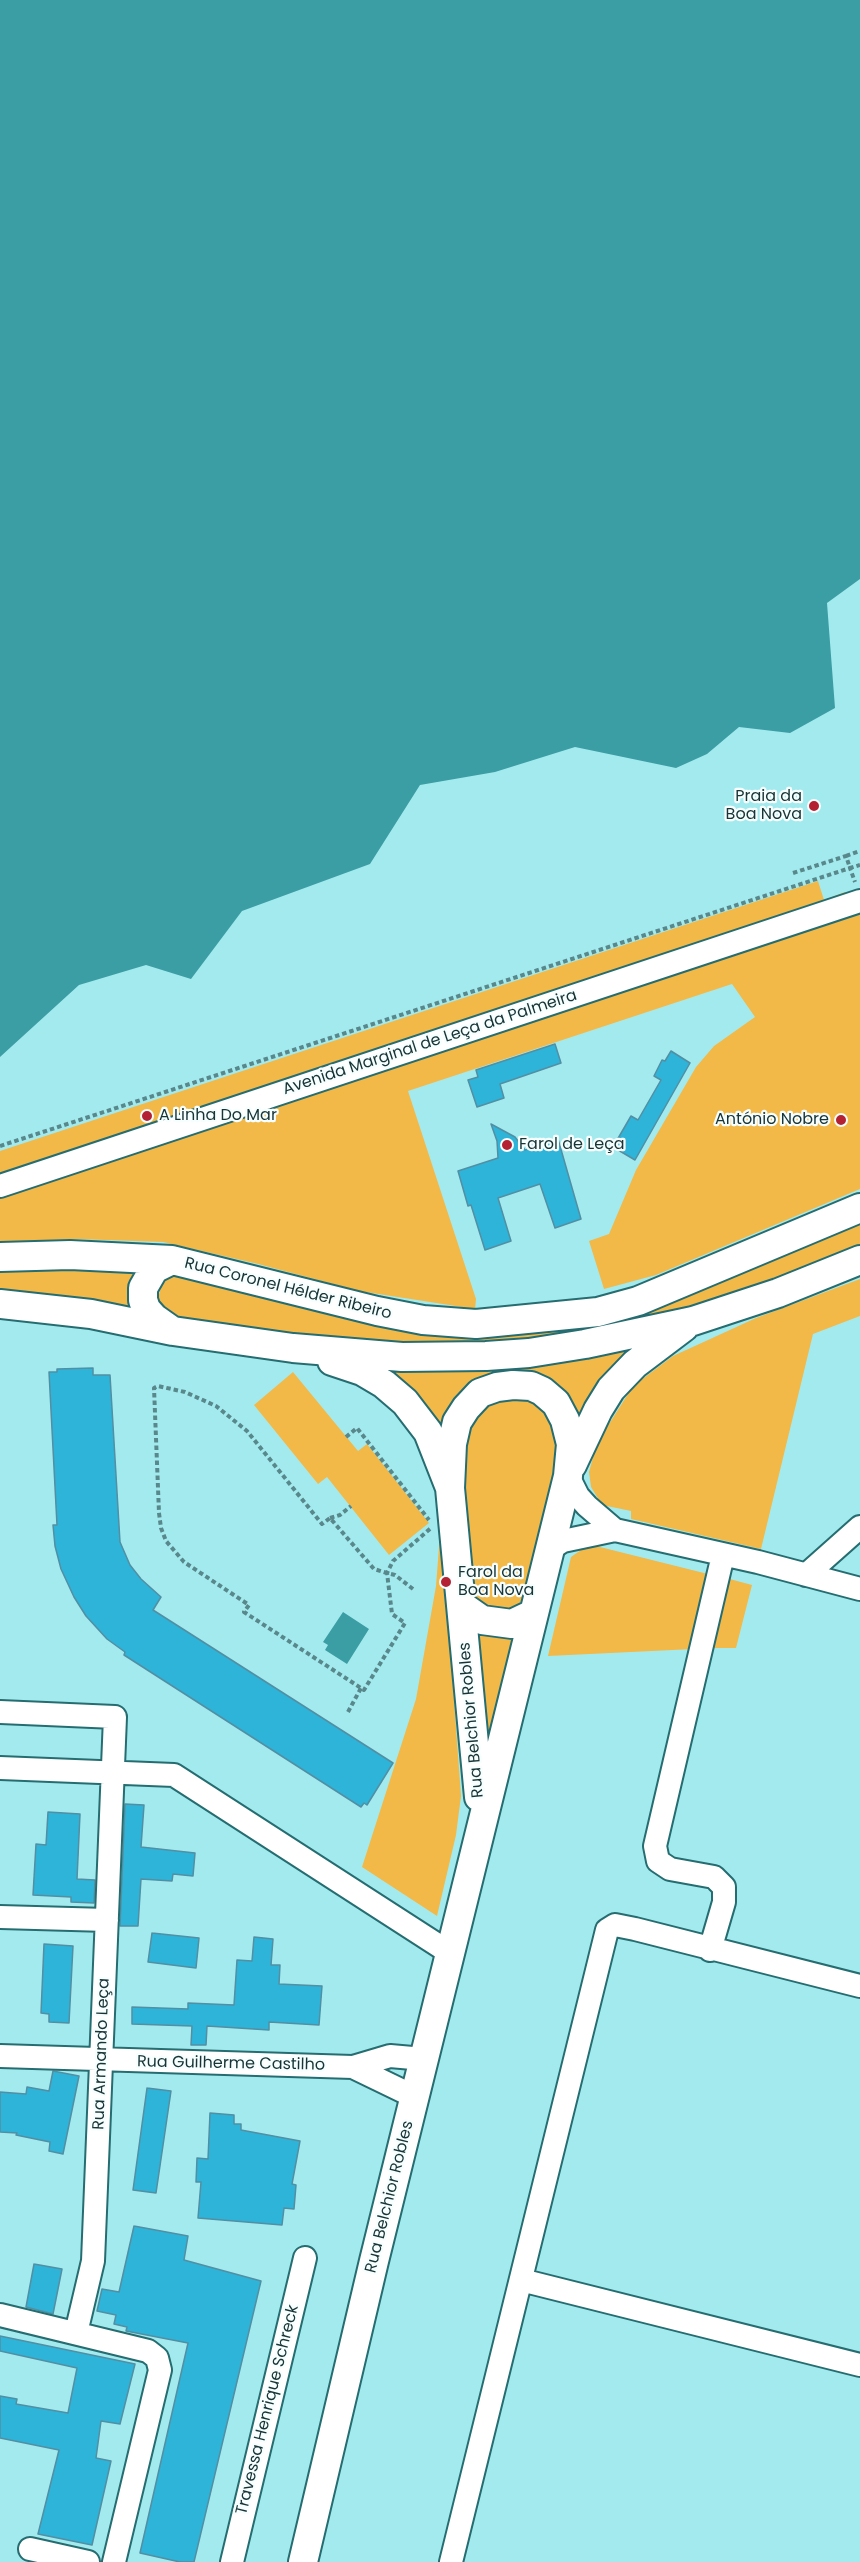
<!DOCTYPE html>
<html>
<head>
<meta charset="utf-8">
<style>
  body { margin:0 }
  canvas { display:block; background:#a3eaee }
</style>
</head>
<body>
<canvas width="860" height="2562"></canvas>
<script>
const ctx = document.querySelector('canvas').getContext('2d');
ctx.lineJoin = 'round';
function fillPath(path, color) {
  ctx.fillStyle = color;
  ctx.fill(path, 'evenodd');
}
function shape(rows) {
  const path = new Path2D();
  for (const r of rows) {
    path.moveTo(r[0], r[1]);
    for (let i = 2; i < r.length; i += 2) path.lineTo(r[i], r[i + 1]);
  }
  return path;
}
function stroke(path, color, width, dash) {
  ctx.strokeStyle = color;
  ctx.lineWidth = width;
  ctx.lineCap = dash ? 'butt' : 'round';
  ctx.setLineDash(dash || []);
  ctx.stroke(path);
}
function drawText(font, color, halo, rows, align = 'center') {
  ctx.font = font + ' Poppins,sans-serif';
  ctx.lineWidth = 4.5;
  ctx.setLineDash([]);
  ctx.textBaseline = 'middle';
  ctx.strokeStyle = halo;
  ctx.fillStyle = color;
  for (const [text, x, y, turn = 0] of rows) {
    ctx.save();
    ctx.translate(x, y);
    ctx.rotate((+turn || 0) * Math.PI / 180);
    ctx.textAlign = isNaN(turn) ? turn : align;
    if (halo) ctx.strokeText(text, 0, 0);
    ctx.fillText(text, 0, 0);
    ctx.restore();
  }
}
const green = shape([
  [818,881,824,900,845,892,847,896,0,1178,0,1151],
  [860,914,860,1189,656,1275,604,1289,589,1241,609,1234,636,1170,696,1067,714,1046,755,1017,732,984,408,1091,476,1299,475,1309,359,1291,258,1264,163,1242,76,1239,0,1242,0,1197],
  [860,1222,860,1246,789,1275,720,1300,594,1331,493,1345,412,1347,318,1339,169,1316,161,1308,158,1298,161,1287,168,1276,178,1274,499,1333],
  [139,1266,131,1308,0,1294,0,1267],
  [860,1279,860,1316,813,1334,761,1549,631,1519,631,1511,602,1505,591,1487,589,1472,597,1443,633,1386,673,1356,756,1318],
  [648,1342,578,1430,507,1375,443,1439,371,1366],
  [293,1372,358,1451,367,1444,429,1523,389,1555,327,1477,318,1484,254,1405],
  [505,1395,534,1401,551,1415,560,1454,525,1595,519,1604,507,1610,486,1608,477,1601,473,1591,460,1446,484,1403],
  [441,1521,461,1796,456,1835,437,1916,362,1867,416,1699,436,1586],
  [596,1546,712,1575,694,1649,548,1656,571,1557,581,1550],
  [726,1578,752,1585,736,1648,708,1648],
  [476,1631,492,1636,517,1633,485,1754]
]);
const water = shape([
  [0,0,860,0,860,579,827,603,835,708,790,733,739,727,707,754,676,768,575,747,495,772,420,785,370,864,242,911,191,979,146,965,79,985,0,1057],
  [343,1612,369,1629,347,1664,325,1650,328,1645,323,1642]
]);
const building = shape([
  [555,1044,561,1063,500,1084,504,1098,477,1107,468,1080,478,1077,476,1070,555,1044],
  [671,1051,690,1063,635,1160,613,1147,631,1116,638,1120,661,1080,654,1076,662,1060,665,1061,671,1051],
  [491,1124,515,1137,525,1150,558,1139,581,1219,555,1228,540,1184,498,1198,511,1241,485,1250,471,1205,468,1206,458,1171,498,1158,497,1141,491,1124],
  [93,1368,93,1375,110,1375,120,1542,130,1565,141,1579,161,1597,153,1610,393,1763,367,1805,364,1803,361,1807,124,1655,125,1652,107,1639,86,1616,74,1597,61,1569,55,1546,53,1525,57,1525,49,1372,57,1372,57,1369,93,1368],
  [125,1804,144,1805,141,1847,195,1853,193,1876,173,1874,172,1881,141,1879,138,1926,120,1926,125,1804],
  [48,1812,80,1814,77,1879,95,1880,94,1903,71,1902,71,1897,33,1895,36,1844,46,1845,48,1812],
  [152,1933,199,1938,196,1968,148,1962,152,1933],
  [254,1937,273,1939,271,1965,280,1965,279,1984,322,1986,319,2025,269,2022,269,2030,207,2026,206,2045,191,2045,192,2026,132,2024,132,2007,188,2009,188,2003,234,2005,237,1960,252,1961,254,1937],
  [44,1944,73,1946,69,2023,49,2022,49,2014,41,2013,44,1944],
  [53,2071,79,2076,63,2154,49,2151,50,2142,16,2135,17,2133,0,2132,0,2092,26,2094,27,2087,49,2091,53,2071],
  [147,2088,171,2091,156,2193,133,2190,147,2088],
  [210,2113,234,2115,234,2124,241,2124,241,2130,300,2141,292,2184,296,2185,294,2209,284,2208,282,2225,198,2218,201,2182,196,2182,197,2158,208,2159,210,2113],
  [134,2226,188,2236,184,2260,261,2281,194,2562,180,2562,140,2553,188,2343,126,2331,127,2327,114,2324,116,2315,97,2311,102,2289,119,2292,134,2226],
  [34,2264,62,2269,53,2314,26,2307,34,2264],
  [0,2336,135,2364,120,2424,101,2421,96,2458,111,2461,92,2545,38,2534,59,2450,0,2438,0,2396,17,2399,16,2404,68,2413,77,2368,0,2351,0,2336]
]);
const path = shape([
  [846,856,860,851],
  [793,873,846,856,850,868,860,865],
  [0,1146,850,868,855,882],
  [346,1437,357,1428,429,1520],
  [330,1518,340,1515,351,1506],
  [413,1589,395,1575,387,1573,374,1569,330,1518,322,1524,247,1431,216,1406,185,1392,158,1386,154,1388,159,1513,161,1528,166,1541,184,1562,249,1605,244,1612,364,1690,405,1623,392,1614,387,1573,393,1561,431,1528],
  [348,1712,361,1688]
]);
const minor = shape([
  [0,1186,860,901],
  [568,1476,578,1496,587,1506,615,1530],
  [550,1549,563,1541,615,1530,758,1562,860,1589],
  [806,1575,860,1527],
  [0,1712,115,1717,93,2261,76,2333],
  [0,1768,174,1775,450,1953],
  [0,1917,107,1920],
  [710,1950,724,1902,724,1887,714,1877,670,1869,658,1861,655,1846,723,1555],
  [0,2056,353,2067,390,2056,424,2059],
  [353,2067,415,2097],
  [521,2280,860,2365],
  [0,2315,148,2351,157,2358,160,2370,114,2562],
  [30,2549,88,2562],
  [232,2562,305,2258],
  [451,2562,607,1930,615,1925,635,1929,860,1986]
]);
const major = shape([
  [0,1257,70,1255,172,1260,377,1311,423,1320,476,1324,598,1312,638,1301,860,1208],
  [0,1304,91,1314,173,1331,293,1348,402,1357,486,1356,529,1353,585,1344,693,1321,778,1293,860,1260],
  [171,1330,154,1318,146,1309,143,1300,143,1288,154,1269,172,1260],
  [332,1361,362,1371,384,1384,405,1402,428,1432,450,1488,479,1797],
  [572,1465,598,1410,611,1389,635,1364,684,1327],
  [462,1606,482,1620,512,1624,533,1614],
  [303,2562,374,2261,568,1476,571,1444,565,1420,556,1403,542,1391,531,1386,513,1385,497,1387,480,1393,466,1408,457,1422,452,1444,450,1488]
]);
const markers = [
  [814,806,6,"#b32133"],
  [147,1116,6,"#b32133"],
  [841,1120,6,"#b32133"],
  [507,1145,6,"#b32133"],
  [446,1582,6,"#b32133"]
];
const poiNames = [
  ["Praia da",802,797,"right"],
  ["Boa Nova",802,815,"right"],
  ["A Linha Do Mar",159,1116],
  ["António Nobre",829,1120,"right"],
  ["Farol de Leça",519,1145],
  ["Farol da",458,1573],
  ["Boa Nova",458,1591]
];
const streetNames = [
  ["Avenida Marginal de Leça da Palmeira",430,1043,-18],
  ["Rua Coronel Hélder Ribeiro",288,1289,14],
  ["Rua Belchior Robles",472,1720,-95],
  ["Rua Armando Leça",102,2054,-88],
  ["Rua Guilherme Castilho",231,2064,1],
  ["Rua Belchior Robles",390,2197,-76],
  ["Travessa Henrique Schreck",268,2410,-76]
];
fillPath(green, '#f2b949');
fillPath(water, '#3b9ea4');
fillPath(building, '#2eb4d9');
stroke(building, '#528fa3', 1.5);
stroke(minor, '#256d71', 26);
stroke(major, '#256d71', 32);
stroke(path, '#58888b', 4, [4.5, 3]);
stroke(minor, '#fff', 22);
stroke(major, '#fff', 28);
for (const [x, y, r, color] of markers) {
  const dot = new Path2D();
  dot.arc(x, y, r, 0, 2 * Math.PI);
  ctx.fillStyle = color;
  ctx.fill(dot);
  stroke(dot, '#f7fefe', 2);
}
drawText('16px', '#173436', '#f7fefe', poiNames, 'left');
drawText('16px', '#173436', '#f7fefe', streetNames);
</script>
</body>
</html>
